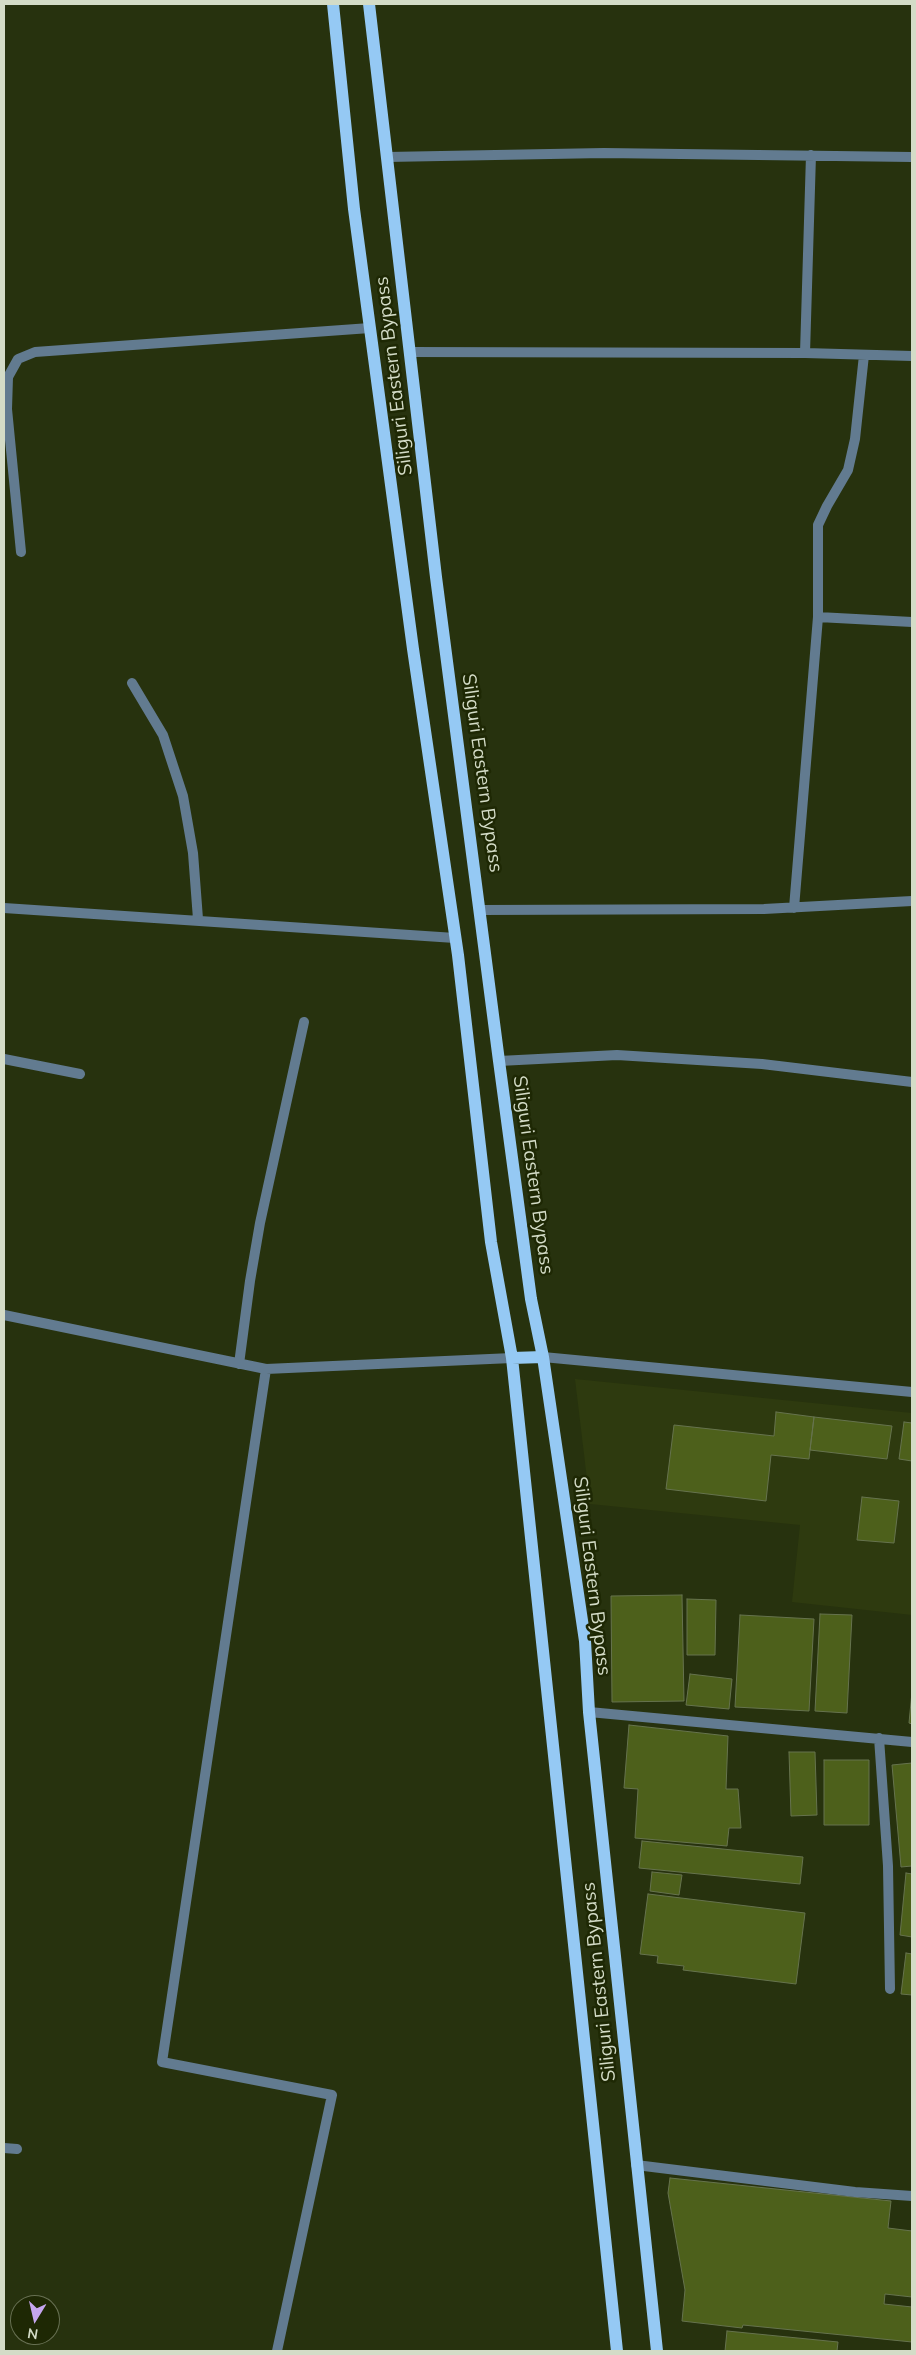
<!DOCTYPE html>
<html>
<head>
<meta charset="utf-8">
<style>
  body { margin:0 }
  #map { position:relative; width:916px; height:2355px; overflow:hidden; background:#27320e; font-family:Mulish,sans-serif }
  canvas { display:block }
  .frame { position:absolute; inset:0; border:5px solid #d4dcc7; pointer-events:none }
  .north { position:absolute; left:10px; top:2295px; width:50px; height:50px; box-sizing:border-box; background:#1e2804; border:1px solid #677052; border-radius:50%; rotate:189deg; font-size:14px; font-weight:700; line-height:20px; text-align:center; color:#d4dcc7 }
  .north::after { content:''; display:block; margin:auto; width:18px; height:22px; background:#c6a6f0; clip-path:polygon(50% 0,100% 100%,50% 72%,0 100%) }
</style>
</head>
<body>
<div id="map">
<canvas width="916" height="2355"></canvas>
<div class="frame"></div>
<div class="north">N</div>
</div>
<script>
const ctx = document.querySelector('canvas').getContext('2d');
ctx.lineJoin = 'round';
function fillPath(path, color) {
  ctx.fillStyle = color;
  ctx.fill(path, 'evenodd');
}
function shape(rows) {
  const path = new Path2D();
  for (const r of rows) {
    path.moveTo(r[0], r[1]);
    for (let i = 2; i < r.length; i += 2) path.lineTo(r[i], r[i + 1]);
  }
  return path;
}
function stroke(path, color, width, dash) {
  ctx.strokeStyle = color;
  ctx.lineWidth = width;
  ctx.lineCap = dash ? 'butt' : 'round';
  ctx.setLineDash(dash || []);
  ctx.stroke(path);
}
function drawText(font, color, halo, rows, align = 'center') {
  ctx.font = font + ' Mulish,sans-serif';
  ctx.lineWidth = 5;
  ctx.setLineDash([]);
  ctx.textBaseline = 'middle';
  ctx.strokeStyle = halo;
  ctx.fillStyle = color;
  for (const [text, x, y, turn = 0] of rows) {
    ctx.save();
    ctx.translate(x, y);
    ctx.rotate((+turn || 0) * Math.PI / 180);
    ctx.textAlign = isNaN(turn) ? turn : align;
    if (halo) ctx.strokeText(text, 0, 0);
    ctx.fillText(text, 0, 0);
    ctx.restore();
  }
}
const built = shape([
  [575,1379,912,1413,912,1615,792,1602,800,1525,590,1504]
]);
const building = shape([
  [776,1412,814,1417,810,1450,809,1459,771,1455,766,1501,666,1489,674,1425,774,1436,776,1412],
  [814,1417,892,1426,887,1459,810,1450,814,1417],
  [904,1422,912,1423,912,1461,899,1459,904,1422],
  [862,1497,899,1501,894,1543,857,1540,862,1497],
  [682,1595,684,1701,612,1702,611,1596,682,1595],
  [687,1599,716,1600,715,1655,687,1655,687,1599],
  [820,1614,852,1615,847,1713,815,1711,820,1614],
  [740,1615,814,1619,809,1711,735,1707,740,1615],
  [690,1674,732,1679,729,1709,686,1705,690,1674],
  [912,1692,912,1724,909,1723,912,1692],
  [629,1725,728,1736,726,1789,738,1789,741,1828,729,1828,727,1846,635,1838,638,1789,624,1788,629,1725],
  [789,1752,815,1752,817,1815,791,1816,789,1752],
  [824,1760,869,1760,869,1825,824,1825,824,1760],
  [912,1763,912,1866,901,1867,892,1765,912,1763],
  [642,1841,803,1857,800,1884,639,1868,642,1841],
  [652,1872,682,1875,679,1895,650,1891,652,1872],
  [906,1873,912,1874,912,1937,900,1935,906,1873],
  [648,1894,805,1913,796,1984,683,1970,684,1966,657,1963,658,1956,640,1954,648,1894],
  [906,1953,912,1954,912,1995,901,1994,906,1953],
  [670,2178,891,2201,888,2228,912,2231,912,2297,885,2294,884,2304,912,2307,912,2342,743,2325,742,2328,682,2321,685,2290,668,2193,670,2178],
  [727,2331,838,2342,837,2351,725,2351,727,2331]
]);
const minor = shape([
  [387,157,604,153,912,157],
  [410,352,805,353,912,356],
  [805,353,811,155],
  [21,552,7,409,8,377,18,359,35,352,370,328],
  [818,617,818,525,827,506,848,470,855,439,864,355],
  [132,683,163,735,183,796,193,853,198,919],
  [4,908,455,938],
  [794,908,818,617,912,622],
  [481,910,764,909,912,901],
  [4,1059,80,1074],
  [499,1061,617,1055,762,1064,912,1082],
  [4,1315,266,1369,512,1358],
  [543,1357,912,1392],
  [239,1364,250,1281,260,1223,304,1022],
  [266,1369,162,2062,332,2095,277,2351],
  [589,1712,912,1742],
  [879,1738,888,1866,890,1989],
  [4,2148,17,2149],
  [636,2165,855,2192,912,2196]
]);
const primary = shape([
  [333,4,354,209,413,649,458,955,491,1242,512,1358,617,2351],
  [369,4,436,577,499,1061,531,1299,543,1357,585,1641,589,1712,657,2351],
  [512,1358,543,1357]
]);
const streetNames = [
  ["Siliguri Eastern Bypass",394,376,-97],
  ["Siliguri Eastern Bypass",482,773,82],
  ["Siliguri Eastern Bypass",533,1175,82],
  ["Siliguri Eastern Bypass",592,1576,83],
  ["Siliguri Eastern Bypass",599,1982,-96]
];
fillPath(built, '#2e3a0f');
fillPath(building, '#4d601b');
stroke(building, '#66734e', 1);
stroke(minor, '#627b90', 10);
stroke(primary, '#95c9f4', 12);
drawText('19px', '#d4dcc7', '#1e2804', streetNames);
</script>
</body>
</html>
